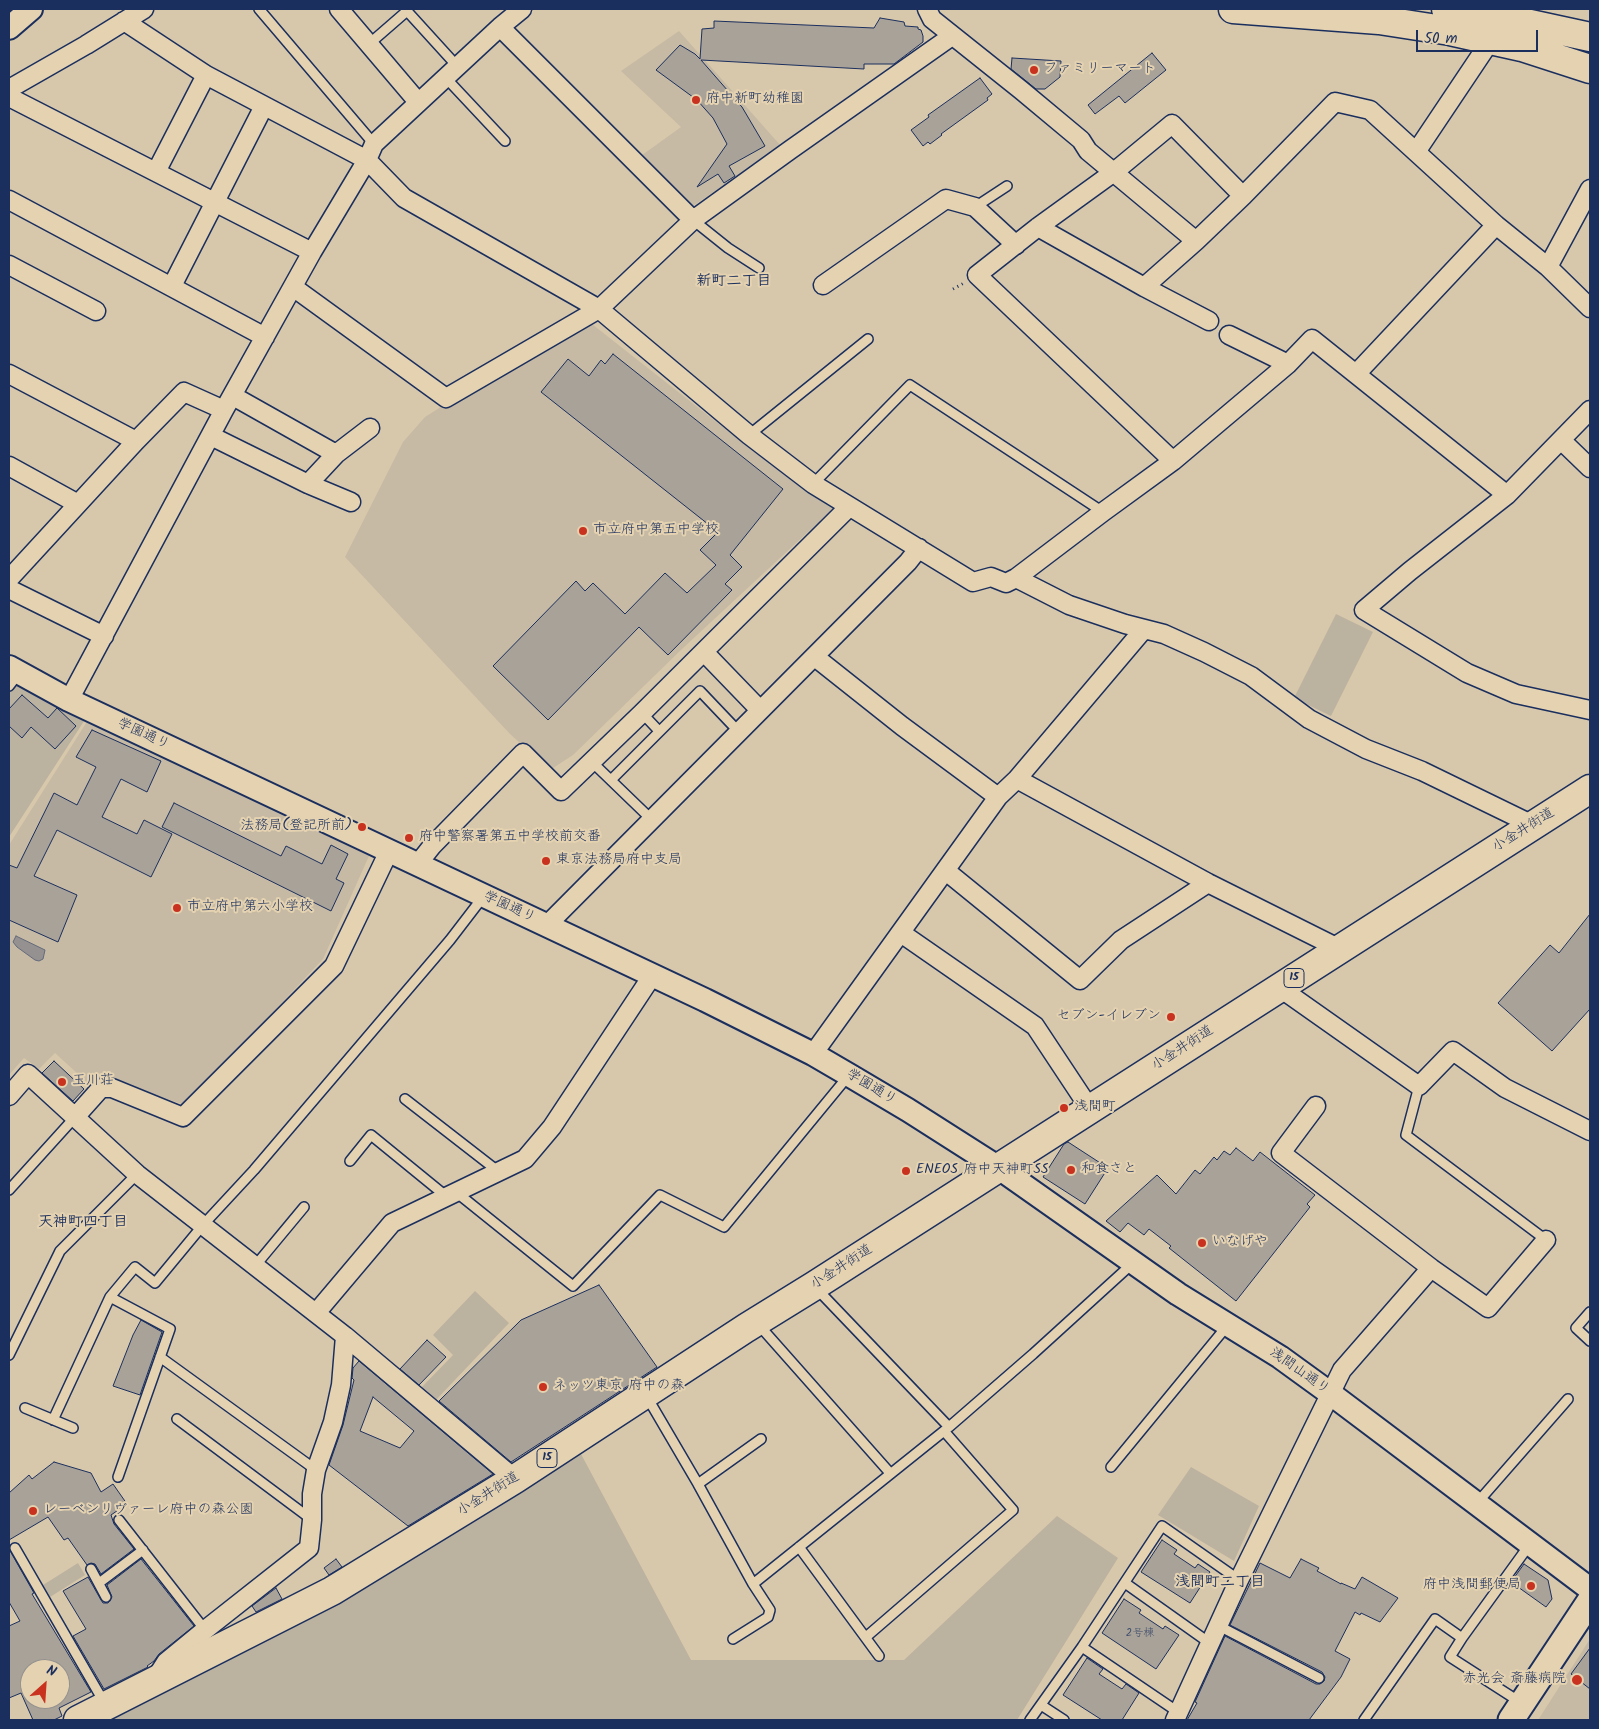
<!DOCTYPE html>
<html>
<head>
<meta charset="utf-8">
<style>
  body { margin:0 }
  #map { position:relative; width:1599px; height:1729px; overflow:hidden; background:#d8c8ab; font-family:Kalam,sans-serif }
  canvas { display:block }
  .frame { position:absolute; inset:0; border:10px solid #1b2f5e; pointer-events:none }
  .north { position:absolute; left:20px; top:1659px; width:50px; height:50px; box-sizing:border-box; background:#e4d2b0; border:1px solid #94918f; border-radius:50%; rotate:26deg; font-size:14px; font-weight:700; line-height:20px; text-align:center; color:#1b2f5e }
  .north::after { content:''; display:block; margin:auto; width:18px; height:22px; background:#c8321e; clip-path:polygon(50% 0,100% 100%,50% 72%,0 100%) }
  .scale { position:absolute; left:1416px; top:30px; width:122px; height:22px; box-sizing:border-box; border:2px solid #1b2f5e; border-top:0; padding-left:6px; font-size:15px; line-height:18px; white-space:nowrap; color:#1b2f5e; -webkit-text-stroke:4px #e4d2b0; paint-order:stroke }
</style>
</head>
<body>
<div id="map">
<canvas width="1599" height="1729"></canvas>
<div class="frame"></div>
<div class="north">N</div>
<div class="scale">50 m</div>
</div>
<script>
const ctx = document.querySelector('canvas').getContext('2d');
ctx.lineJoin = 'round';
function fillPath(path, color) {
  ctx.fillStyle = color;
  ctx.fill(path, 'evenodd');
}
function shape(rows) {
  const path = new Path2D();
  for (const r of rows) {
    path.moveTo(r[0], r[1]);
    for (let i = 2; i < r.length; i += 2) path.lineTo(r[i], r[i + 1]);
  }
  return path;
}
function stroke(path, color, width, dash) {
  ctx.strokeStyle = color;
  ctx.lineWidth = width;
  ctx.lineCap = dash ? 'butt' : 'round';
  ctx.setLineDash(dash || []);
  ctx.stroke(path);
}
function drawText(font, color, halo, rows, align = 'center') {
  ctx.font = font + ' Kalam,"Klee One",sans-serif';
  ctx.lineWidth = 4;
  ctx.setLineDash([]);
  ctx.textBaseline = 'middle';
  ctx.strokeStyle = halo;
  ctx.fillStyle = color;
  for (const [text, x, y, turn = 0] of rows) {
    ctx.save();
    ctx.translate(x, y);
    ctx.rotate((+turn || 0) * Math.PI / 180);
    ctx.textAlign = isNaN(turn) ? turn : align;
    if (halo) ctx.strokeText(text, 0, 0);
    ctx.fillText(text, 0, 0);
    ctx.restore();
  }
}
const built = shape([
  [679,31,781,146,687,210,638,158,681,127,621,71],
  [583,317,766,461,836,506,682,649,573,755,550,770,510,734,345,557,403,442,425,417],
  [88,720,369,856,323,959,185,1105,103,1077,90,1085,55,1053,39,1069,24,1058,9,1075,9,845],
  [1590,1639,1590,1720,1538,1720]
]);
const green = shape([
  [1336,614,1373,632,1331,716,1294,698],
  [9,679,86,718,9,837],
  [475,1291,509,1323,434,1402,420,1389,453,1355,433,1335],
  [581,1454,691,1660,904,1660,1057,1516,1118,1558,1017,1720,101,1720],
  [1191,1467,1259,1506,1234,1561,1158,1515],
  [78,1563,85,1575,50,1597,43,1585]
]);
const water = shape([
  [16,936,45,950,43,959,39,961,35,960,17,947,13,942,16,936]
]);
const building = shape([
  [880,18,904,22,905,26,918,27,918,29,921,30,923,36,923,42,894,64,864,64,864,69,701,60,742,107,765,146,729,166,735,176,724,183,718,174,697,187,727,144,713,118,697,100,656,70,680,45,695,54,700,59,702,29,714,28,714,21,874,28,880,18],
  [1152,53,1166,70,1125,103,1119,96,1095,114,1088,105,1152,53],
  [1012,58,1061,61,1060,77,1045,89,1036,89,1011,69,1012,58],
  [980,78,992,94,987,98,988,100,941,134,942,135,930,144,928,142,923,146,911,130,929,117,928,115,980,78],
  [613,354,783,489,730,555,742,567,725,584,732,590,668,655,639,627,548,720,493,666,576,581,585,591,593,583,625,614,665,573,687,593,716,565,700,550,718,532,541,392,568,359,589,376,601,360,605,364,613,354],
  [22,695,48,718,57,708,76,726,55,749,31,727,22,738,9,726,9,709,22,695],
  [92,730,161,761,147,792,121,779,102,817,137,834,144,820,172,834,151,877,57,830,34,876,77,895,58,942,9,920,9,865,17,868,54,793,77,805,96,767,76,757,92,730],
  [174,803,281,856,286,846,322,864,331,845,348,854,336,879,344,883,331,911,162,827,174,803],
  [1590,914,1590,1009,1552,1051,1498,1003,1550,945,1559,953,1590,914],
  [54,1061,84,1089,73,1101,42,1073,54,1061],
  [1068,1142,1108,1168,1085,1204,1043,1177,1064,1144,1068,1142],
  [1236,1148,1253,1161,1260,1152,1315,1195,1307,1204,1310,1207,1236,1301,1169,1248,1171,1246,1149,1229,1144,1235,1128,1223,1120,1232,1106,1221,1157,1175,1176,1194,1195,1170,1200,1174,1214,1157,1217,1160,1224,1151,1230,1155,1236,1148],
  [599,1285,657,1367,511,1462,439,1401,521,1320,599,1285],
  [141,1320,162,1332,140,1395,113,1386,133,1335,141,1320],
  [427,1340,446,1357,419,1385,400,1369,427,1340],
  [359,1361,493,1474,408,1526,329,1465,343,1425,354,1380,352,1378,353,1368,359,1361],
  [373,1397,414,1431,400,1448,360,1431,373,1397],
  [54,1462,91,1473,101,1492,113,1484,127,1504,111,1515,114,1524,134,1549,101,1574,95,1564,91,1563,87,1565,68,1538,64,1540,48,1517,9,1540,9,1493,29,1475,32,1479,54,1462],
  [1162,1540,1177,1550,1174,1554,1195,1568,1198,1564,1210,1572,1190,1603,1141,1572,1162,1540],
  [9,1549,34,1593,32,1594,91,1692,59,1708,62,1716,54,1720,33,1720,21,1693,9,1698,9,1626,20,1621,9,1602,9,1549],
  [30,1669,60,1669,60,1699,30,1699,30,1669],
  [141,1559,194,1626,159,1654,154,1661,147,1666,148,1667,104,1689,73,1636,86,1629,63,1591,88,1577,101,1600,103,1603,108,1603,112,1597,107,1585,141,1559],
  [336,1559,342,1567,329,1575,324,1568,336,1559],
  [1301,1559,1319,1568,1317,1571,1341,1584,1341,1583,1355,1589,1362,1577,1398,1598,1380,1622,1361,1613,1360,1615,1355,1612,1335,1651,1350,1659,1341,1677,1309,1720,1187,1720,1197,1703,1195,1702,1225,1636,1316,1684,1320,1684,1324,1681,1325,1677,1322,1672,1230,1625,1260,1563,1290,1578,1301,1559],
  [1524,1564,1548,1580,1552,1599,1546,1607,1511,1582,1524,1564],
  [276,1588,282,1599,256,1612,252,1606,276,1588],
  [1124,1599,1141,1610,1139,1613,1163,1629,1165,1626,1179,1635,1156,1669,1102,1633,1124,1599],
  [1590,1648,1590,1689,1571,1674,1590,1648],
  [1087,1658,1103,1669,1099,1674,1122,1689,1126,1684,1139,1693,1122,1720,1102,1720,1063,1695,1087,1658]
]);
const path = shape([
  [953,289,964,283]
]);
const service = shape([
  [259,9,374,144],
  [369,44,407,11,457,66],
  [445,77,505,141],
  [975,207,1007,186],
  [693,220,728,248,759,268],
  [749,435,868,339],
  [813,484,910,385,1103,512],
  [9,686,19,673],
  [642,713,659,731],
  [592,762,651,819],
  [611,780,700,691,739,732],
  [1419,1086,1406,1135,1546,1240],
  [405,1099,499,1172],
  [350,1161,371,1135,447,1197],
  [9,1190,76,1116],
  [456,1192,573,1286,660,1195,724,1227,849,1075],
  [255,1266,304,1207],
  [816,1288,949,1427],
  [110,1297,170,1329,118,1477],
  [1590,1312,1576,1328,1590,1341],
  [758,1324,890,1473],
  [9,1355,60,1251,137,1174],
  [160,1357,316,1470],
  [647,1397,698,1484,753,1584,770,1610,768,1617,733,1639],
  [25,1408,73,1428],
  [177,1419,311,1519],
  [53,1420,110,1297,135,1267,155,1283,203,1225,254,1170,450,940,483,897],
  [1111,1467,1227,1326],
  [698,1484,761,1439],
  [1477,1503,1568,1399],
  [119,1520,205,1630],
  [799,1547,879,1656],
  [15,1548,105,1704],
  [91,1569,106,1597],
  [99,1583,143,1550],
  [1125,1583,1211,1644],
  [753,1584,949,1427,1033,1354,1133,1263],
  [1219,1626,1319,1678],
  [866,1637,1013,1510,944,1431],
  [1082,1647,1178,1712],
  [1520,1702,1450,1657,1462,1638,1530,1544],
  [1041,1705,1064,1720],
  [1030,1720,1082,1647,1162,1526,1239,1580],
  [1364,1720,1435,1619,1462,1638]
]);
const minor = shape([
  [339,9,418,102],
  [927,9,932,19,1021,90,1081,140,1088,151,1196,241,1243,196,1335,102,1370,110,1496,225,1548,267,1590,308],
  [124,21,206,75,367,160,404,198,599,309,749,435,813,484,973,582,991,577,1006,583,1016,578,1103,512,1173,461,1288,364,1312,339,1507,495],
  [500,27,693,220],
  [9,89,86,45,144,9],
  [9,97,312,252],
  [1416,152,1491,40],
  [156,172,206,75],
  [9,200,265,337],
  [1038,227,1144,287,1209,321],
  [9,265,96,311],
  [1548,267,1590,189],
  [823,285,946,199,975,207,1016,245],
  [172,286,264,106],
  [293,287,446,398,599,309,693,220,790,150,952,36],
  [1144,287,1196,241],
  [1229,335,1288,364],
  [9,374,136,441],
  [1356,374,1496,225],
  [233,396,336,454],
  [1590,410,1507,495,1410,571,1364,610,1467,673,1516,694,1590,710],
  [211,436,308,484,351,502],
  [1561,440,1590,468],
  [1173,461,977,275,1038,227,1114,172,1172,124,1243,196],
  [9,466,78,504],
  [308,484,336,454,370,428],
  [1016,578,1069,605,1125,624,1164,634,1204,652,1251,676,1309,719,1366,749,1422,771,1533,825],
  [9,579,136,441,184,392,224,410],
  [9,589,104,636],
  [704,652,760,710],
  [815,657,902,726,998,797],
  [69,700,224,410,312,252,367,160,374,144,500,27,522,9],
  [1017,779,1208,883,1340,949],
  [417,865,432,846,523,753,561,791,642,713,849,507],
  [946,871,1080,980,1121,940,1208,883],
  [547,925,908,562,919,548],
  [901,933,1035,1026,1090,1109],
  [1280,988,1419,1086,1453,1051,1505,1088,1590,1131],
  [813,1054,998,797,1017,779,1144,629],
  [9,1096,28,1074,137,1174,345,1336,515,1479],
  [76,1116,101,1088,112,1088,183,1117,334,966,389,851],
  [1431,1268,1488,1308,1546,1240],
  [316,1313,392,1223,525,1159,552,1127,652,976],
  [159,1673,166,1662,205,1630,309,1548,312,1520,312,1494,316,1470,333,1422,341,1385,345,1336],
  [1175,1720,1239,1580,1342,1370,1431,1268,1281,1153,1316,1106]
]);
const tertiary = shape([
  [9,28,31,9],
  [9,667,69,700,705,1000,813,1054,849,1075,908,1110,999,1168,1178,1294,1280,1357,1331,1394,1590,1589]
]);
const secondary = shape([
  [1511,1720,1590,1601]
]);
const primary = shape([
  [1233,9,1379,20,1450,31,1522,47,1590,69],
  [1446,9,1507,19,1590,37],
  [78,1720,332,1591,515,1479,746,1328,814,1286,1590,789]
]);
const markers = [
  [1034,70,5,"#c8321e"],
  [696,100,5,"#c8321e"],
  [583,531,5,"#c8321e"],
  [362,827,5,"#c8321e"],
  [409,838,5,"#c8321e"],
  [546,861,5,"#c8321e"],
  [177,908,5,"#c8321e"],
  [1171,1017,5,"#c8321e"],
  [62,1082,5,"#c8321e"],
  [1064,1108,5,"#c8321e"],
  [1071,1170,5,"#c8321e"],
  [906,1171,5,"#c8321e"],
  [1202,1243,5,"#c8321e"],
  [543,1387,5,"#c8321e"],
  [33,1511,5,"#c8321e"],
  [1531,1586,5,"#c8321e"],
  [1577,1680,6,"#c8321e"]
];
const numberNames = [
  ["2号棟",1140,1634]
];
const shields = [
  [1294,978,20],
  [547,1458,20]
];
const shieldNames = [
  ["15",1294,978],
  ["15",547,1458]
];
const poiNames = [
  ["ファミリーマート",1044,70],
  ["府中新町幼稚園",706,100],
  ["市立府中第五中学校",593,531],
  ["法務局(登記所前)",352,827,"right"],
  ["府中警察署第五中学校前交番",419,838],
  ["東京法務局府中支局",556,861],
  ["市立府中第六小学校",187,908],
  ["セブン-イレブン",1161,1017,"right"],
  ["玉川荘",72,1082],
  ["浅間町",1074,1108],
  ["和食さと",1081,1170],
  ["ENEOS 府中天神町SS",916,1171],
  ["いなげや",1212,1243],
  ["ネッツ東京 府中の森",553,1387],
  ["レーベンリヴァーレ府中の森公園",43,1511],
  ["府中浅間郵便局",1521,1586,"right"],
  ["赤光会 斎藤病院",1566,1680,"right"]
];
const streetNames = [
  ["学園通り",143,735,25],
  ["小金井街道",1524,831,-32],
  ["学園通り",509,908,25],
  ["小金井街道",1183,1049,-33],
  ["学園通り",871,1088,31],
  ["小金井街道",842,1268,-33],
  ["浅間山通り",1299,1372,35],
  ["小金井街道",489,1495,-32]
];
const neighbourhoodNames = [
  ["新町二丁目",734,282],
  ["天神町四丁目",83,1223],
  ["浅間町二丁目",1220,1583]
];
fillPath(built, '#c6baa4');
fillPath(green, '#bcb2a0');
fillPath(water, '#959190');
stroke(water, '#646a7c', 1);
fillPath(building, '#a9a298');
stroke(building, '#1b2f5e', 1);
stroke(service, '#1b2f5e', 12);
stroke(minor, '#1b2f5e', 21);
stroke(tertiary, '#1b2f5e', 26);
stroke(secondary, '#1b2f5e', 29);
stroke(primary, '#1b2f5e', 31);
stroke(path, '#1b2f5e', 3, [1, 4]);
stroke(service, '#e4d2b0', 9);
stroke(minor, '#e4d2b0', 18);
stroke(tertiary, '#e4d2b0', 22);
stroke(secondary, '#e4d2b0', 25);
stroke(primary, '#e4d2b0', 28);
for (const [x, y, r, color] of markers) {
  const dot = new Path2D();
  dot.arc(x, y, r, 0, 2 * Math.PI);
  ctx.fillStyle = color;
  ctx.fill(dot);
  stroke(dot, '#e4d2b0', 2);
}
drawText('11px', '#3e4c6c', null, numberNames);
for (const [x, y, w] of shields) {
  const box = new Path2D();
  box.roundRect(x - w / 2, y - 9.5, w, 19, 4);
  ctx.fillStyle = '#e4d2b0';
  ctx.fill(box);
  stroke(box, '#1b2f5e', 1);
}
drawText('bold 12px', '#1b2f5e', null, shieldNames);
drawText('14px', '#1b2f5e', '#e4d2b0', poiNames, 'left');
drawText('14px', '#1b2f5e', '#e4d2b0', streetNames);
drawText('bold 15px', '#1b2f5e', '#e4d2b0', neighbourhoodNames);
</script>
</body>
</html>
